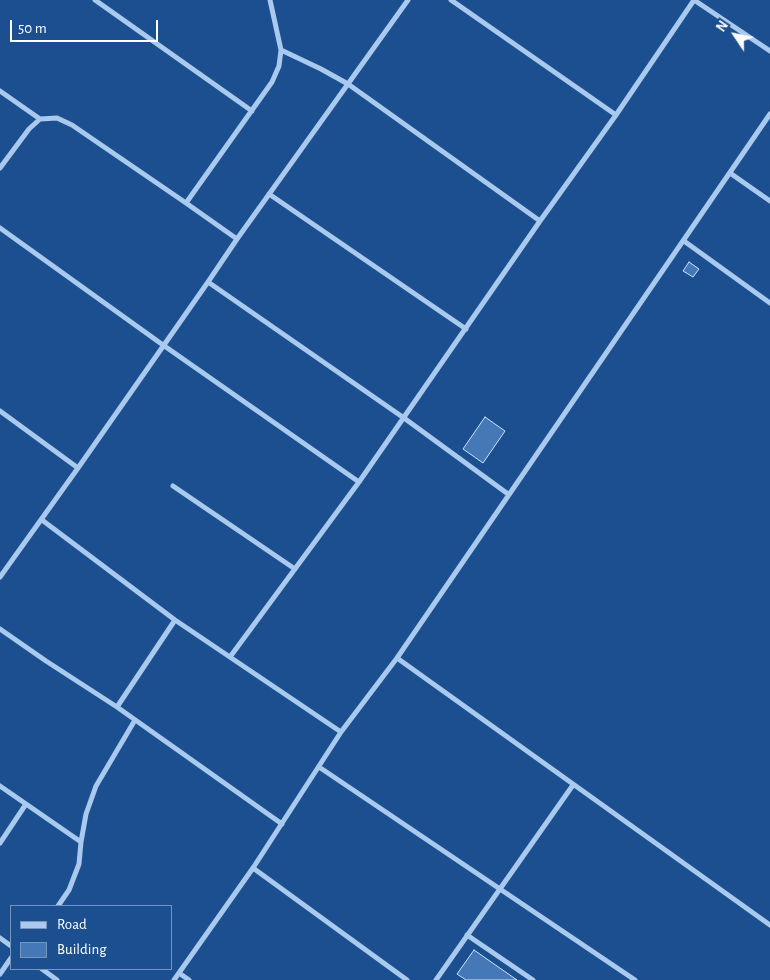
<!DOCTYPE html>
<html>
<head>
<meta charset="utf-8">
<style>
  body { margin:0 }
  #map { position:relative; width:770px; height:980px; overflow:hidden; background:#1b4f8f; font-family:"Alegreya Sans",sans-serif }
  canvas { display:block }
  .legend { position:absolute; left:10px; top:905px; width:162px; height:65px; box-sizing:border-box; background:#1b4f8f; border:1px solid #7695bc; margin:0; padding:6px 9px; list-style:none; font-size:15px; color:#fff }
  .legend li { display:flex; align-items:center; gap:10px; height:25px }
  .legend b { width:25px; border:1px solid #7695bc }
  .north { position:absolute; left:710px; top:10px; width:50px; height:50px; -webkit-text-stroke:4px #1b4f8f; paint-order:stroke; rotate:304deg; font-size:14px; font-weight:700; line-height:20px; text-align:center; color:#fff }
  .north::after { content:''; display:block; margin:auto; width:18px; height:22px; background:#fff; clip-path:polygon(50% 0,100% 100%,50% 72%,0 100%) }
  .scale { position:absolute; left:10px; top:20px; width:148px; height:22px; box-sizing:border-box; border:2px solid #fff; border-top:0; padding-left:6px; font-size:15px; line-height:18px; white-space:nowrap; color:#fff; -webkit-text-stroke:4px #1b4f8f; paint-order:stroke }
</style>
</head>
<body>
<div id="map">
<canvas width="770" height="980"></canvas>
<ul class="legend">
<li><b style="height:6px;background:#a9c9ee"></b>Road</li>
<li><b style="height:14px;background:#4478b7"></b>Building</li>
</ul>
<div class="north">N</div>
<div class="scale">50 m</div>
</div>
<script>
const ctx = document.querySelector('canvas').getContext('2d');
ctx.lineJoin = 'round';
function fillPath(path, color) {
  ctx.fillStyle = color;
  ctx.fill(path, 'evenodd');
}
function shape(rows) {
  const path = new Path2D();
  for (const r of rows) {
    path.moveTo(r[0], r[1]);
    for (let i = 2; i < r.length; i += 2) path.lineTo(r[i], r[i + 1]);
  }
  return path;
}
function stroke(path, color, width, dash) {
  ctx.strokeStyle = color;
  ctx.lineWidth = width;
  ctx.lineCap = dash ? 'butt' : 'round';
  ctx.setLineDash(dash || []);
  ctx.stroke(path);
}
const building = shape([
  [689,262,699,269,693,277,683,271,689,262],
  [485,417,505,431,483,463,463,449,485,417],
  [474,950,517,980,466,980,457,974,474,950]
]);
const street = shape([
  [95,0,252,111],
  [451,0,616,115],
  [694,0,770,51],
  [281,50,321,69,348,84,540,221],
  [0,91,40,119],
  [0,168,29,129,40,119,57,118,72,125,186,203,237,239],
  [730,173,770,201],
  [269,194,466,329],
  [186,203,272,82,279,66,281,50,270,0],
  [0,228,163,345,359,482],
  [684,241,770,303],
  [208,282,404,418,508,494],
  [0,411,78,468],
  [173,486,295,569],
  [42,520,175,620,341,732],
  [0,577,78,468,208,282,237,239,408,0],
  [0,629,46,661,117,707,282,824],
  [230,657,359,482,540,221,616,115,694,0],
  [397,658,770,925],
  [117,707,175,620],
  [319,767,635,980],
  [0,786,81,842],
  [0,843,26,804],
  [253,868,407,980],
  [58,906,69,890,79,864,81,842,86,814,96,786,135,720],
  [467,935,533,980],
  [0,938,11,946],
  [42,969,57,980],
  [179,973,189,980],
  [0,974,11,958],
  [174,980,253,868,341,732,397,658,770,114],
  [436,980,573,785]
]);
fillPath(building, '#4478b7');
stroke(building, '#cfe3fa', 1);
stroke(street, '#a9c9ee', 5);
</script>
</body>
</html>
